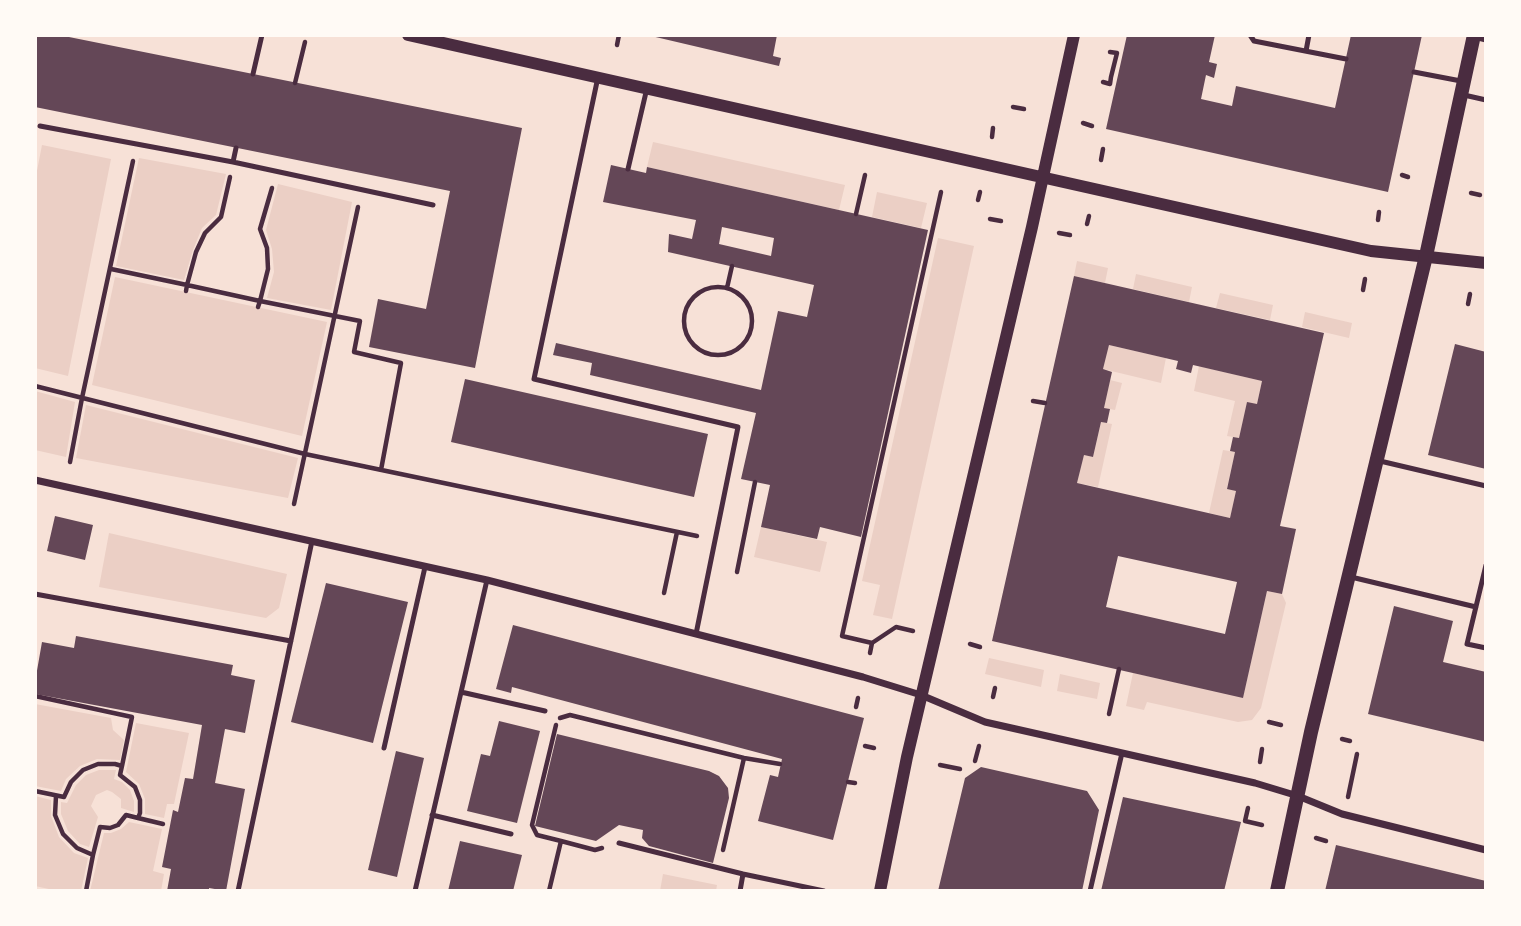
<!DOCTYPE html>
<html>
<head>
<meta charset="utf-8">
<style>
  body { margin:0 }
  #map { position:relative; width:1521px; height:926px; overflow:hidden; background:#f7e1d7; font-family:Barlow,sans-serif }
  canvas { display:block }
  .frame { position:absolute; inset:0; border:37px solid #fffaf5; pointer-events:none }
</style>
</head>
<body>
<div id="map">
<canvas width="1521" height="926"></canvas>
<div class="frame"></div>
</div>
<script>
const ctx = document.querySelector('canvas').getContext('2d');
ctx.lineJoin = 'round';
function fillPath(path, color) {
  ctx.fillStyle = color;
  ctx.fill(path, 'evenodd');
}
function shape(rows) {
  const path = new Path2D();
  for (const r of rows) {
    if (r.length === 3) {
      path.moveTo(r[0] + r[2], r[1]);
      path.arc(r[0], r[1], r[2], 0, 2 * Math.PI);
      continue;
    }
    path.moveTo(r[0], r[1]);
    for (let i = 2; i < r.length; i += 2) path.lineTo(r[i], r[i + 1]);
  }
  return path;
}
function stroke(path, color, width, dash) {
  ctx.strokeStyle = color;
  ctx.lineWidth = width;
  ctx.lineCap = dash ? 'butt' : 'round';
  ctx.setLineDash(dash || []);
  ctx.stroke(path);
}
const green = shape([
  [653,142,845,185,839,210,647,167],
  [42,145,111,159,68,376,35,368,35,181],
  [139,158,226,174,216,215,202,228,193,250,184,280,116,266],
  [278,184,352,202,331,310,267,298,274,272,272,249,266,230],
  [877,192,927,203,921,228,872,217],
  [938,238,974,246,892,619,873,615,880,585,862,581],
  [1077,261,1108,268,1105,283,1074,276],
  [1136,274,1192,287,1189,302,1133,289],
  [115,277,327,322,302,436,92,385],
  [1220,293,1273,305,1270,320,1216,308],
  [1305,312,1352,323,1349,338,1302,327],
  [1109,345,1166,358,1161,383,1103,369],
  [1199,366,1262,381,1257,404,1247,403,1239,438,1227,436,1235,401,1194,391],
  [1110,380,1122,383,1115,410,1104,408],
  [35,391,75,402,66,457,35,450],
  [86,405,298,458,288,498,76,458],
  [1101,422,1112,424,1098,487,1077,483,1084,455,1093,457],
  [1223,450,1235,452,1227,488,1236,491,1230,518,1209,513],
  [761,527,827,542,820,572,754,557],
  [109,533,287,574,279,608,266,618,99,587],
  [1267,591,1282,594,1286,603,1261,708,1252,720,1238,722,1147,702,1144,710,1126,706,1133,673,1243,697],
  [989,658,1044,670,1041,687,985,674],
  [1060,674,1100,683,1097,699,1057,691],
  [35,704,111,718,113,730,124,740,120,760,97,759,80,766,66,779,61,791,35,786],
  [136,723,189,733,174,804,167,804,164,818,145,814,145,799,139,784,126,772],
  [99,770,116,770,114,779,122,782,130,790,134,801,134,812,121,808,121,799,112,792,107,790,96,795,91,806,98,817,89,847,80,844,68,831,61,814,61,802,67,803,76,785,86,775],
  [35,796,51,800,51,816,59,837,74,853,88,858,81,891,58,891,35,886],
  [129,822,162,829,153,871,164,874,161,891,90,891,104,833,111,833,121,829],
  [663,874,717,885,716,891,660,891]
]);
const building = shape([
  [35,35,59,35,522,128,475,368,369,347,378,299,426,309,450,191,35,107],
  [647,35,777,35,773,56,781,58,779,66],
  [1127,35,1215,35,1209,62,1217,64,1214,78,1206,75,1201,99,1232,106,1236,86,1335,108,1351,35,1422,35,1388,192,1106,129],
  [611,165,646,173,647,167,928,230,861,537,820,527,817,539,761,527,770,485,741,479,756,413,590,375,592,363,553,355,556,343,761,390,778,311,807,317,814,285,668,252,669,234,692,239,696,220,603,202],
  [722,227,774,238,771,256,719,244],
  [1074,276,1324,333,1280,526,1296,529,1282,594,1267,591,1243,698,992,641],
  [1109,345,1178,361,1176,369,1191,373,1193,365,1262,381,1257,404,1247,402,1239,438,1233,437,1230,451,1235,452,1227,489,1236,491,1230,518,1077,483,1084,455,1093,457,1101,422,1107,423,1110,409,1104,408,1112,372,1103,369],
  [1118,556,1237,582,1225,634,1106,607],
  [1455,344,1486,352,1486,469,1428,455],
  [465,379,708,434,694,497,451,442],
  [55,516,93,525,85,560,47,551],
  [326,583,408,602,373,743,291,722],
  [1394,606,1453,621,1443,662,1486,672,1486,742,1368,714],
  [513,625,864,718,833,840,758,821,770,775,778,777,782,759,512,687,511,693,496,689],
  [76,636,233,665,231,675,255,680,245,733,225,729,215,783,245,789,226,891,209,888,209,891,167,891,171,869,162,867,173,810,178,812,185,778,193,779,202,725,35,694,35,682,42,642,74,648],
  [499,721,540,731,517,823,467,811,481,754,490,756],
  [557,734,709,771,719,776,728,788,729,798,713,863,649,846,642,838,643,830,619,825,596,841,535,826],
  [396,751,424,758,397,877,368,870],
  [981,767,1087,791,1099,810,1082,891,938,891,965,778],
  [1123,797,1241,822,1224,891,1101,891],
  [460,841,522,855,513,891,448,891],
  [1336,845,1486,881,1486,891,1325,891]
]);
const path = shape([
  [617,45,619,35],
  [1103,82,1110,84,1111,77,1117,53,1110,52],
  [295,83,305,42],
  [1013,107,1024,109],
  [1083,123,1092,126],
  [992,137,993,128],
  [1101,160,1103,149],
  [1402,175,1408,177],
  [230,177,221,217,205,233,196,252,187,285,260,301,268,269,267,248,260,229,272,188],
  [1471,193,1480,195],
  [978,200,980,192],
  [856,214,865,175],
  [990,219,1001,221],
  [1378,220,1379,212],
  [1087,224,1089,216],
  [1059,233,1070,235],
  [111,269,187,285,186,291],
  [718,321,34],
  [727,288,732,266],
  [1363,290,1365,279],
  [1468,304,1470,294],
  [258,307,260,301,360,321,354,352,401,363,381,470],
  [35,386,305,454,697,536],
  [1033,401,1045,403],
  [70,462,82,398,133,161],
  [294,504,358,207],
  [737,572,755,482],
  [664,593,677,532],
  [913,631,896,627,872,643,842,636,941,192],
  [970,644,980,647],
  [870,653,872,643],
  [35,696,132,717,122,766],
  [993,697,995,688],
  [856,707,858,698],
  [1109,714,1119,669],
  [560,718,570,715,744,758,780,764],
  [1269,722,1281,725],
  [556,725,532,825,537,835,561,841],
  [1342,739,1350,741],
  [865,746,874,748],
  [975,761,979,746],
  [1260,762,1262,749],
  [940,765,960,769],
  [848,782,855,783],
  [35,791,64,797,71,782,83,770,98,764,115,764,122,766,120,775,135,787,140,800,140,813,138,818,126,815,118,825,110,828,100,827,93,855,77,848,63,834,55,815,56,796],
  [1348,797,1357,754],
  [1248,808,1245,821,1262,825],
  [138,818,163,824],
  [1316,838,1326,841],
  [723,850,744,758],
  [86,891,93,855],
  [549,891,561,841,595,850,602,848]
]);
const service = shape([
  [1250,35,1254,41,1346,59],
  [1474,37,1486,40],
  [1306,51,1309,35],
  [1414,72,1461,81],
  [253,74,262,35],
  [598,77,534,379,738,427,696,634],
  [1464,95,1486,100],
  [40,126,233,162,433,205],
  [233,162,236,148],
  [628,169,647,88],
  [1380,461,1486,486],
  [1486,565,1467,644,1486,648],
  [1351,577,1476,607],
  [35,594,291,641],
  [461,692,545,711],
  [384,748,425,567],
  [432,815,511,834],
  [619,843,743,874,824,891],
  [238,891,312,541],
  [415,891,487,580],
  [740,891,743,874],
  [1090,891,1122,753]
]);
const minor = shape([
  [35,480,487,580,863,677,921,695,985,722,1255,783,1298,796,1342,814,1486,850]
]);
const tertiary = shape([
  [408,35,1371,251,1486,263],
  [880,891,907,757,1032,227,1074,35]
]);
const secondary = shape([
  [1277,891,1311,732,1426,256,1474,35]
]);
fillPath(green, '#ebcfc5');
fillPath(building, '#644757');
stroke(path, '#4a2c40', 4.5);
stroke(service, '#4a2c40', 5);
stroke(minor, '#4a2c40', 7);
stroke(tertiary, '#4a2c40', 12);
stroke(secondary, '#4a2c40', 14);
</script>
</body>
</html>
